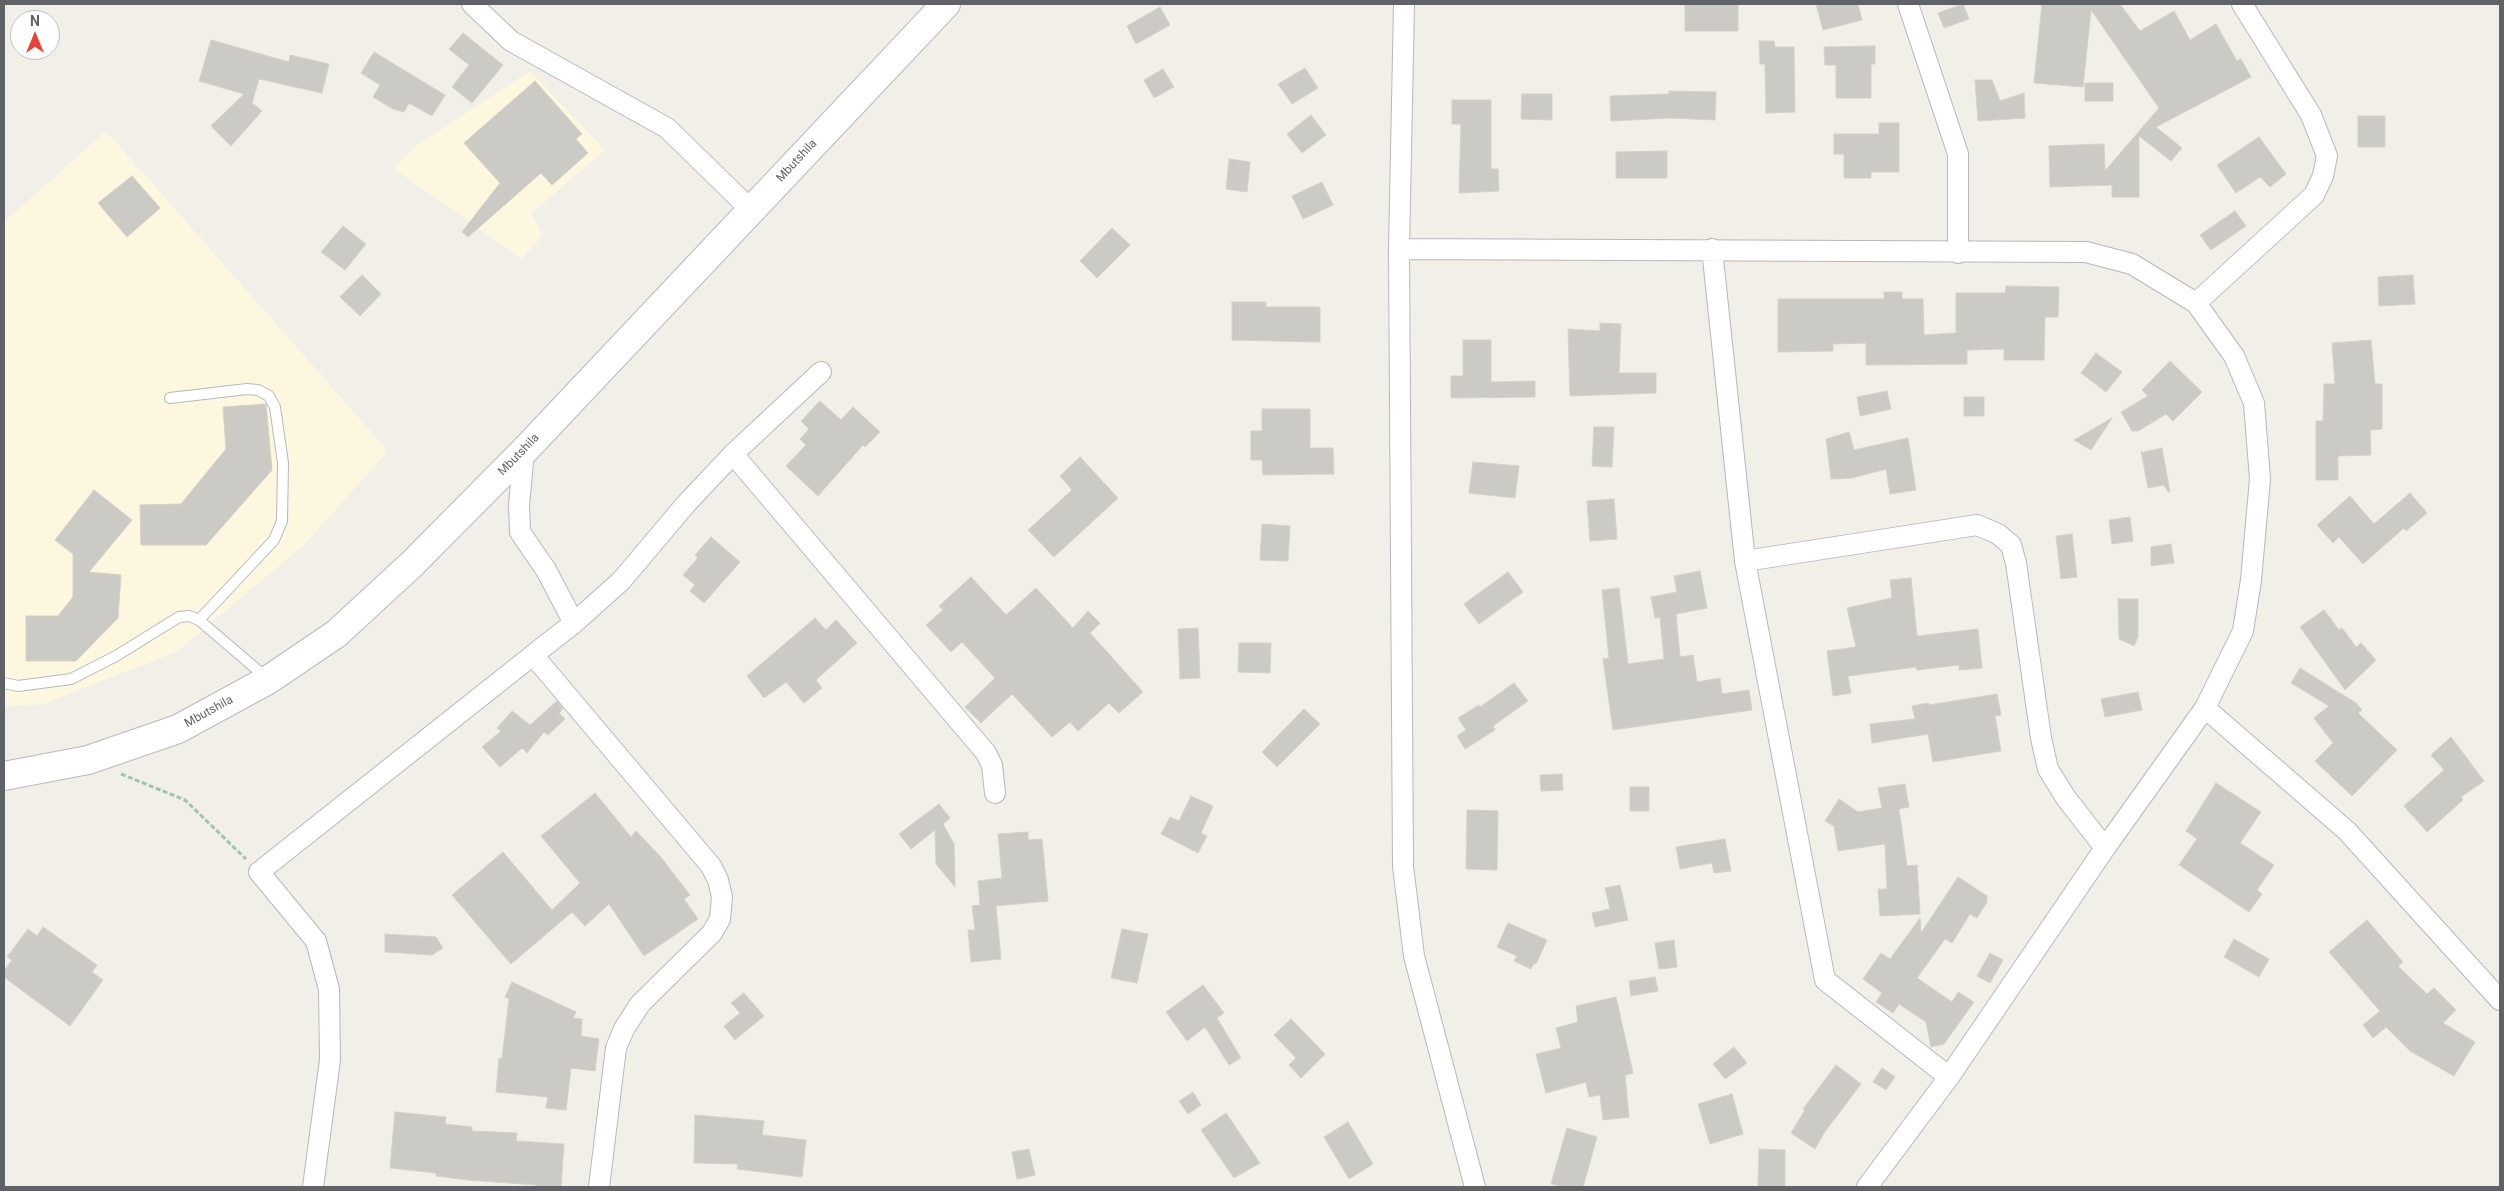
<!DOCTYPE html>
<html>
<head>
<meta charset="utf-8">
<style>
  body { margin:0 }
  #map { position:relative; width:2504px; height:1191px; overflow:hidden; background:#f1efe8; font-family:Roboto,sans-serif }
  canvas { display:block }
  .frame { position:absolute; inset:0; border:5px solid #5f6368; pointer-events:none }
  .north { position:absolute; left:10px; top:10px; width:50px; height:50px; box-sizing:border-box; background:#fff; border:1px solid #bfc1c3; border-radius:50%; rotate:0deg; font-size:14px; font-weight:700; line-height:20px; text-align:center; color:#5f6368 }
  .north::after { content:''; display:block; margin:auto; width:18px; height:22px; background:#ea4335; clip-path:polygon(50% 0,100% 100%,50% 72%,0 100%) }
</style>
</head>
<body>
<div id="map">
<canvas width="2504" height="1191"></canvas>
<div class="frame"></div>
<div class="north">N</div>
</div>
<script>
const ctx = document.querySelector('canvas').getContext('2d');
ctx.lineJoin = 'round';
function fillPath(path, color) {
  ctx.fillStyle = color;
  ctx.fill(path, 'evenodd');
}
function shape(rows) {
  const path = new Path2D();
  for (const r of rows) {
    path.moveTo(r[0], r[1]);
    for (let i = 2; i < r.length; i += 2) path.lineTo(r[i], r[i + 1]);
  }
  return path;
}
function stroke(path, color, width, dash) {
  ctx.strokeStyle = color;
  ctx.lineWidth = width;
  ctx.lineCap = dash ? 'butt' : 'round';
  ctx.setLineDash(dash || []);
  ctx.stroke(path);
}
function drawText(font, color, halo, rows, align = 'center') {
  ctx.font = font + ' Roboto,sans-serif';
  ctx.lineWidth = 4;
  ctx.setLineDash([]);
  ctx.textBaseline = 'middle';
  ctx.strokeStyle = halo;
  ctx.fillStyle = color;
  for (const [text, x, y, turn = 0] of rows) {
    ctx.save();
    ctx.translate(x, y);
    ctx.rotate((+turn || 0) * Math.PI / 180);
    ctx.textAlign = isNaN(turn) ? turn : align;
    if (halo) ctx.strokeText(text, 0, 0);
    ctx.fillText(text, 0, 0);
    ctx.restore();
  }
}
const commercial = shape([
  [530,71,605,150,531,213,542,235,522,259,393,168,412,149],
  [106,131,388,451,305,544,176,652,43,704,4,706,4,222]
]);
const building = shape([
  [1685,4,1738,4,1738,31,1685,31,1685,4],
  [1816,4,1858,4,1862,20,1823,30,1816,4],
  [1963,4,1969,19,1944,28,1938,13,1963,4],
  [2042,4,2120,4,2140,31,2174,11,2190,40,2216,24,2237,61,2241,59,2251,77,2156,127,2182,148,2171,161,2139,136,2139,197,2112,197,2112,185,2050,187,2049,146,2104,144,2105,171,2159,108,2091,10,2083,87,2034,83,2042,4],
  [1160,7,1170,25,1136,44,1127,26,1160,7],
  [463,33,503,65,472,103,452,87,469,65,449,49,463,33],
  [211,40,289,62,290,55,329,64,322,93,259,79,252,103,262,111,231,146,211,126,244,94,199,81,211,40],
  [1759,41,1774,41,1775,47,1794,47,1795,112,1766,113,1765,64,1760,64,1759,41],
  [1875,46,1875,64,1871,64,1871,98,1836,98,1836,65,1825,65,1824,47,1875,46],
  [374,52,445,95,432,116,409,103,404,112,393,109,373,97,380,85,361,73,374,52],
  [1305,68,1318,88,1292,104,1278,84,1305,68],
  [1163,69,1174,87,1154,98,1144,80,1163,69],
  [1975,80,1992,80,2000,101,2024,93,2025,118,1978,121,1975,80],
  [535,81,582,134,576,139,588,153,552,185,541,173,468,237,462,232,500,183,464,143,535,81],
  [2085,83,2113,83,2113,101,2085,101,2085,83],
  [1669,91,1716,92,1715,120,1670,118,1611,121,1610,96,1669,94,1669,91],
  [1522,94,1552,94,1552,120,1521,119,1522,94],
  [1452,100,1491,100,1491,169,1498,169,1499,191,1459,193,1461,124,1452,124,1452,100],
  [1311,115,1326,135,1302,153,1287,134,1311,115],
  [2358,116,2385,116,2385,147,2358,147,2358,116],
  [1879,123,1899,123,1899,172,1871,172,1871,178,1844,178,1844,154,1834,154,1834,134,1879,134,1879,123],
  [2259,137,2286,174,2270,187,2260,177,2236,193,2217,165,2259,137],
  [1667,151,1667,178,1616,178,1616,152,1667,151],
  [1229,159,1250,162,1247,192,1226,189,1229,159],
  [132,176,160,208,127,237,98,203,132,176],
  [1322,182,1333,205,1303,219,1292,196,1322,182],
  [2235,211,2246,226,2211,250,2200,235,2235,211],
  [343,226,366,244,345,270,321,252,343,226],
  [1112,228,1130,245,1097,278,1080,261,1112,228],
  [362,275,381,294,360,316,340,297,362,275],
  [2413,275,2415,304,2379,306,2378,277,2413,275],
  [2006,286,2059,287,2058,317,2045,317,2044,360,2004,360,2004,349,1967,350,1967,364,1866,365,1866,343,1833,344,1833,351,1778,352,1778,299,1884,299,1884,292,1902,292,1902,299,1923,299,1924,335,1956,333,1956,293,2005,293,2006,286],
  [1232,302,1266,302,1266,307,1320,307,1320,342,1232,340,1232,302],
  [1600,323,1621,324,1619,373,1656,373,1656,393,1570,396,1568,329,1600,331,1600,323],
  [1463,340,1491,340,1491,382,1535,381,1535,397,1451,398,1451,376,1463,376,1463,340],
  [2371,340,2375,384,2382,384,2382,429,2370,430,2371,455,2338,456,2338,480,2316,480,2316,421,2323,421,2324,384,2335,384,2332,343,2371,340],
  [2096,353,2122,372,2106,392,2081,373,2096,353],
  [2170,361,2202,392,2173,421,2166,414,2138,431,2132,431,2121,412,2148,396,2142,390,2170,361],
  [1887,391,1891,409,1860,416,1857,397,1887,391],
  [1964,397,1984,397,1984,416,1964,416,1964,397],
  [820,401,841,420,853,407,880,432,865,447,863,445,818,496,786,466,806,445,800,439,809,429,801,421,820,401],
  [266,404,272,470,206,545,141,545,140,505,181,504,226,449,223,407,266,404],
  [1262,409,1310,409,1310,448,1333,448,1334,474,1263,475,1262,460,1251,460,1251,431,1262,431,1262,409],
  [2112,418,2091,450,2074,440,2112,418],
  [1594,427,1614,427,1612,467,1592,466,1594,427],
  [1849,432,1854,450,1908,438,1916,490,1890,494,1886,469,1852,478,1831,479,1826,439,1849,432],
  [2162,448,2170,492,2168,492,2164,485,2148,488,2141,451,2145,454,2144,452,2162,448],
  [1080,457,1118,498,1054,557,1028,530,1072,490,1060,476,1080,457],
  [1473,462,1519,466,1515,498,1469,493,1473,462],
  [94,490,132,520,89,572,121,575,118,618,76,661,26,661,26,616,58,616,73,597,73,554,55,540,94,490],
  [2410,493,2427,513,2406,531,2404,528,2363,564,2339,537,2333,543,2317,525,2350,496,2374,524,2410,493],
  [1614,499,1617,539,1590,541,1587,501,1614,499],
  [2130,517,2133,541,2112,544,2109,520,2130,517],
  [1262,524,1290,526,1288,561,1260,560,1262,524],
  [2072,534,2077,577,2061,579,2056,536,2072,534],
  [711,537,740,562,704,603,690,591,695,585,683,575,698,558,695,555,711,537],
  [2171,544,2174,563,2151,566,2151,547,2171,544],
  [1700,571,1707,608,1676,614,1680,657,1693,655,1697,682,1720,678,1722,694,1749,690,1752,710,1613,730,1603,659,1609,658,1602,590,1619,588,1628,664,1664,659,1660,617,1655,618,1651,597,1677,592,1674,576,1700,571],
  [1508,572,1523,592,1479,624,1464,604,1508,572],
  [971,577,1006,615,1036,588,1073,628,1088,611,1100,623,1090,633,1143,692,1119,713,1109,703,1078,731,1070,722,1052,737,1012,694,981,723,965,707,995,678,962,642,951,652,926,625,943,610,939,606,971,577],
  [1911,578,1917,636,1978,629,1982,668,1959,670,1959,665,1917,670,1916,667,1848,676,1851,693,1833,696,1827,651,1856,647,1847,608,1892,598,1890,580,1911,578],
  [2118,599,2138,599,2138,637,2134,646,2119,639,2118,599],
  [2324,610,2339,630,2342,628,2356,647,2361,643,2376,660,2345,690,2300,627,2324,610],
  [815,618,826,630,836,620,857,643,816,680,822,688,804,703,786,682,764,698,747,676,815,618],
  [1198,628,1200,678,1180,679,1178,629,1198,628],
  [1239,643,1271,643,1270,673,1238,672,1239,643],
  [2300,668,2356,703,2362,710,2358,713,2397,750,2352,796,2315,761,2333,743,2314,718,2329,706,2291,683,2300,668],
  [1514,683,1528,701,1493,726,1495,730,1465,749,1457,736,1466,730,1458,718,1479,705,1480,707,1514,683],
  [2138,692,2142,710,2105,717,2101,699,2138,692],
  [1997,694,2001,715,1995,716,2001,751,1933,762,1928,734,1872,743,1870,724,1915,719,1912,706,1929,703,1929,705,1997,694],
  [557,701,563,709,559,713,565,719,548,735,544,732,527,753,522,748,500,767,482,747,501,731,497,728,512,711,530,725,557,701],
  [1304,709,1320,724,1277,767,1262,752,1304,709],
  [2451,737,2484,781,2461,797,2463,800,2427,832,2404,806,2444,770,2431,755,2451,737],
  [1562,774,1563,790,1541,791,1540,775,1562,774],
  [2216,783,2261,812,2240,843,2274,865,2257,890,2262,894,2249,912,2179,865,2197,839,2186,831,2216,783],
  [1905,784,1909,807,1899,809,1907,866,1917,865,1920,914,1880,916,1878,889,1887,889,1885,844,1838,851,1834,826,1825,821,1839,799,1858,812,1882,808,1878,788,1905,784],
  [1630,787,1649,787,1649,811,1630,811,1630,787],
  [595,793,631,837,636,831,660,856,690,895,684,899,698,919,644,956,609,904,585,926,572,912,511,964,452,895,503,852,552,910,580,883,541,836,595,793],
  [1191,796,1213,806,1201,833,1207,836,1198,853,1161,834,1170,817,1179,821,1191,796],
  [939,804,950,818,943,824,954,844,955,887,936,864,935,830,911,849,899,834,939,804],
  [1467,810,1498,811,1497,870,1466,869,1467,810],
  [1028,832,1028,840,1042,839,1048,901,996,906,1001,959,971,962,968,930,975,930,972,906,980,905,978,881,1002,878,998,834,1028,832],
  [1725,839,1731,871,1714,873,1712,863,1680,869,1676,847,1725,839],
  [1958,877,1987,896,1987,902,1977,918,1970,914,1952,943,1945,939,1917,978,1952,1002,1958,992,1974,1002,1944,1044,1931,1047,1926,1022,1899,1004,1893,1013,1876,1002,1882,993,1863,979,1881,953,1890,959,1920,918,1921,933,1958,877],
  [1620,885,1628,920,1595,927,1592,913,1610,909,1605,888,1620,885],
  [2367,920,2403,962,2398,966,2427,994,2434,988,2456,1010,2443,1023,2475,1042,2454,1076,2410,1051,2386,1027,2373,1038,2363,1025,2380,1011,2329,952,2367,920],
  [1508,923,1547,940,1536,964,1534,963,1531,969,1514,961,1517,956,1497,947,1508,923],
  [43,927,97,965,92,972,103,980,70,1026,4,977,4,971,12,960,7,957,28,929,37,936,43,927],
  [1122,929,1148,934,1137,983,1111,978,1122,929],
  [385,934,436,937,443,948,432,955,385,952,385,934],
  [2234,939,2269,959,2259,977,2224,957,2234,939],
  [1674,940,1677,967,1659,969,1655,943,1674,940],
  [1990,953,2003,960,1990,983,1977,976,1990,953],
  [1655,977,1658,991,1631,996,1629,981,1655,977],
  [512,982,576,1012,573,1018,582,1019,581,1036,599,1039,595,1071,571,1068,566,1110,546,1108,548,1097,496,1092,499,1058,502,1059,509,999,505,997,512,982],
  [1203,985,1224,1013,1217,1018,1241,1058,1229,1065,1205,1027,1187,1041,1166,1012,1203,985],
  [744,993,764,1016,735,1040,724,1026,740,1013,731,1003,744,993],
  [1616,997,1633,1073,1625,1075,1629,1117,1603,1120,1600,1095,1589,1097,1586,1082,1546,1093,1536,1054,1561,1048,1556,1028,1578,1022,1576,1006,1616,997],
  [1291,1019,1325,1054,1301,1078,1289,1065,1296,1058,1274,1035,1291,1019],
  [1734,1047,1747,1063,1725,1079,1713,1064,1734,1047],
  [1836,1065,1861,1084,1824,1133,1815,1149,1791,1133,1805,1110,1803,1109,1836,1065],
  [1882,1068,1895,1077,1886,1090,1873,1082,1882,1068],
  [1193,1092,1201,1105,1188,1114,1179,1101,1193,1092],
  [1732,1094,1743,1134,1710,1144,1698,1104,1732,1094],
  [395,1112,446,1117,445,1124,472,1127,472,1131,517,1133,516,1141,564,1144,561,1187,536,1187,536,1185,468,1180,436,1176,436,1173,390,1168,395,1112],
  [1226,1113,1260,1163,1234,1178,1201,1130,1226,1113],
  [695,1115,764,1121,762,1135,806,1140,802,1177,737,1169,738,1164,694,1163,695,1115],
  [1348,1122,1373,1164,1349,1179,1324,1137,1348,1122],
  [1567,1128,1597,1137,1583,1187,1563,1187,1551,1184,1567,1128],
  [1029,1149,1035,1175,1017,1179,1012,1152,1029,1149],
  [1759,1149,1785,1150,1785,1187,1758,1187,1759,1149]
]);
const path = shape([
  [121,774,185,800,246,859]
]);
const lane = shape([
  [170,398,247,389,258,390,269,396,275,407,283,463,282,521,274,540,199,620],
  [4,683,18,686,71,679,116,656,179,617,189,616,199,620,268,679]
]);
const street = shape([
  [472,4,511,41,667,128,751,210],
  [1404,4,1399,249,1403,866,1414,956,1475,1187],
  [1908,4,1958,154,1958,253],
  [1399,249,2086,252,2132,264,2196,303,2234,356,2254,403,2260,479,2251,580,2243,631,2205,708,2105,848,1949,1077,1867,1187],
  [1712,249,1745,561,1825,980,1949,1077],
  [2196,303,2314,195,2323,176,2327,156,2311,115,2242,4],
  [524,451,519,505,520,532,546,570,574,623,533,655],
  [733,454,986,753,992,765,995,793],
  [1745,561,1977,525,1998,534,2011,545,2016,563,2041,738,2048,769,2066,798,2105,848],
  [574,623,621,581,686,504,733,454,821,372],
  [2205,708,2347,831,2500,1000],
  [313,1187,330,1060,329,989,316,941,259,872,533,655,711,866,718,880,722,897,720,919,712,933,640,1004,624,1029,616,1048,599,1187]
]);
const secondary = shape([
  [4,776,88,760,178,729,268,680,336,634,412,564,524,451,946,4]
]);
const streetNames = [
  ["Mbutshila",797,161,-47],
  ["Mbutshila",519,455,-46],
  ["Mbutshila",209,712,-29]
];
fillPath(commercial, '#fef7e0');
fillPath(building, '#cccac5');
stroke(building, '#d6d1c6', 1);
stroke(lane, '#b5b8bc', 12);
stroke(street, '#b5b8bc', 22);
stroke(secondary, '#b6babf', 30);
stroke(path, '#9cc7a9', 3, [5, 2.5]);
stroke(lane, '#fff', 10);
stroke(street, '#fff', 20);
stroke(secondary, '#fff', 28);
drawText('12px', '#5f6368', '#fff', streetNames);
</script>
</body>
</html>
